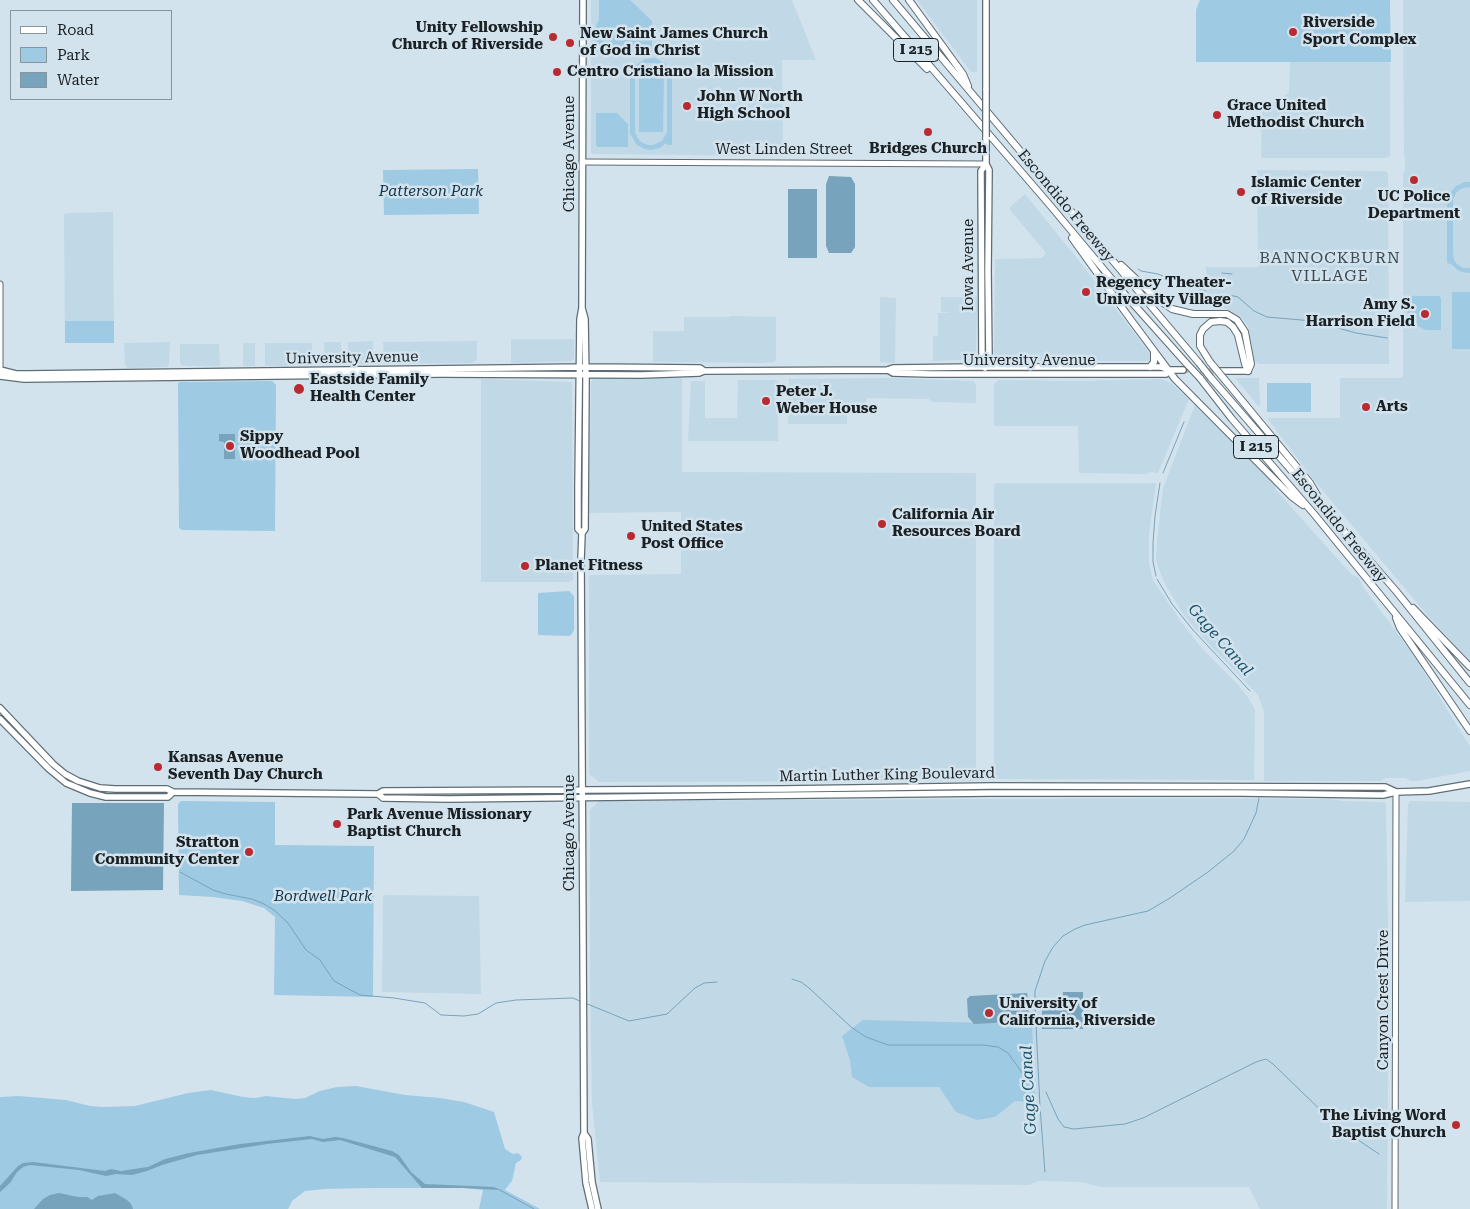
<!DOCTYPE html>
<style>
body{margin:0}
#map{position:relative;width:1470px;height:1209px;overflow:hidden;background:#d3e3ed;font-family:"Roboto Serif",serif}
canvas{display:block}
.legend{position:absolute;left:10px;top:10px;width:162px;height:90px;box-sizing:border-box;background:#d3e3ed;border:1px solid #89959c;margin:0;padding:6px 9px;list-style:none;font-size:15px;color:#1a2023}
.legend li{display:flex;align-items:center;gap:10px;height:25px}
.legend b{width:25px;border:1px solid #89959c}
</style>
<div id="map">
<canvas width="1470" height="1209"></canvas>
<ul class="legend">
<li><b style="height:6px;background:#fff"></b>Road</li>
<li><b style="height:14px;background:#9fcae3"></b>Park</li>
<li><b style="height:14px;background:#77a3bc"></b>Water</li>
</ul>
</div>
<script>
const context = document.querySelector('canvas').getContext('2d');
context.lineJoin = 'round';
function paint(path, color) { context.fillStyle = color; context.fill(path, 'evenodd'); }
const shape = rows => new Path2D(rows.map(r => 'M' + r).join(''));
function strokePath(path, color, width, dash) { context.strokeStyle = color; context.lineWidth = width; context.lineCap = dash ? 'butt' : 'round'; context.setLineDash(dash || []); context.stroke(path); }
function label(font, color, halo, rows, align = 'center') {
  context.font = font + ' "Roboto Serif",serif'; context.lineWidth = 5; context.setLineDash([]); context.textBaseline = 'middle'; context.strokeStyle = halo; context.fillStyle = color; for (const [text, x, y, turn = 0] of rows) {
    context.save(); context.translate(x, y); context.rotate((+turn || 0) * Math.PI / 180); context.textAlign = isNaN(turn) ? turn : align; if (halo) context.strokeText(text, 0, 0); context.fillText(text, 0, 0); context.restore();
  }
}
paint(shape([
 [591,0,792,0,816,60,782,60,783,156,592,154,591,153],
 [917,0,977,0,977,72,971,72],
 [1200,0,1390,0,1390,155,1389,157,1385,158,1262,158,1261,156,1262,112,1272,103,1289,93,1290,62,1196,62,1196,10],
 [1403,0,1470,0,1470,661,1428,616,1313,479,1267,418,1340,418,1340,378,1401,378,1403,376,1403,173,1405,171,1405,158,1404,156],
 [1257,170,1385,171,1388,173,1389,364,1259,364,1254,361,1248,326,1240,316,1229,310,1207,301,1206,267,1258,267],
 [1025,194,1080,262,1151,355,1151,360,1148,361,1094,361,1091,358,1077,358,1074,361,999,361,994,356,995,259,1042,258,1046,253,1010,210,1010,207],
 [113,212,114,343,65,343,64,214,67,213],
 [880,297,896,298,895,363,880,362],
 [941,297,977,297,976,356,959,360,933,361,933,336,938,336,938,313,953,313,941,312],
 [730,316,776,317,776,360,774,362,763,363,653,362,653,331,684,331,684,317,730,317],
 [511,339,574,339,574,359,571,361,511,363],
 [373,341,373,364,348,365,348,342],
 [477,341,477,360,472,363,386,364,384,362,383,342],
 [170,342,169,365,167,367,128,368,125,365,124,343],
 [324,342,341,342,341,365,325,364],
 [243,343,255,343,255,365,254,366,243,366],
 [265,343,312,343,312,363,309,365,266,366,265,365],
 [180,344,219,344,220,366,183,366,180,363],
 [600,378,682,378,682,472,976,473,976,778,973,781,599,782,589,774,589,575,681,574,681,512,589,513,591,382,593,379],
 [886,378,974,381,976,385,976,403,933,402,929,399,867,398,865,407,859,410,847,410,847,424,788,424,789,379],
 [1235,378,1259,378,1260,403,1259,407],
 [481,379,571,382,572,383,573,580,569,582,481,582],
 [1162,379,1171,383,1189,399,1158,473,1151,472,1146,474,1079,473,1078,426,994,426,994,384,999,380,1078,381],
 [738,380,776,380,778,382,778,441,688,441,691,381,705,381,705,418,737,418],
 [1195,405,1276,485,1275,489,1352,575,1356,576,1360,580,1363,587,1424,669,1423,670,1470,747,1470,771,1417,781,1410,781,1406,778,1385,778,1381,781,1264,781,1264,712,1258,695,1206,641,1183,614,1164,582,1158,567,1156,558,1157,540,1163,488],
 [996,483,1156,483,1149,534,1149,564,1153,580,1182,623,1200,646,1238,685,1248,697,1255,710,1254,780,998,779,994,776,994,486],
 [1178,798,1329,799,1344,801,1383,802,1386,804,1389,986,1387,1209,1260,1209,1249,1187,1102,1187,1080,1182,1039,1181,1029,1185,600,1182,592,1103,590,983,590,810,599,801],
 [1410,801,1470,802,1470,901,1405,902,1408,805],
 [383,895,479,896,481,994,382,992]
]), '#c1d8e6');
paint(shape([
 [599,0,630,0,652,21,652,52,600,54,595,51,596,26,599,19],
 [1200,0,1390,0,1391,62,1196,62,1196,10],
 [655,58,666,64,672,75,672,145,667,145,666,143,660,148,651,150,644,149,636,144,630,133,630,63,635,63,636,65,645,59],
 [646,63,654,63,661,66,664,69,667,76,667,132,662,141,653,145,648,145,641,142,637,137,635,132,635,76,640,67],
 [639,76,664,76,663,132,639,132],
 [596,113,617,113,628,124,628,147,598,147,596,145],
 [478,169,479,214,384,215,383,170],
 [1465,182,1470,182,1470,187,1463,188,1459,190,1456,193,1453,200,1453,253,1454,260,1457,264,1463,268,1470,268,1470,273,1468,273,1459,271,1451,264,1447,263,1447,192,1451,192,1456,186],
 [1452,292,1470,292,1470,349,1452,349],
 [1407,296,1439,296,1441,298,1441,330,1426,330,1415,325,1411,320,1407,311],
 [65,321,114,321,114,343,65,343],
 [272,381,276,385,275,531,182,530,179,528,178,383,180,382],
 [1267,383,1311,383,1311,412,1267,412],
 [569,591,574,596,574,630,572,634,569,636,538,635,538,593],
 [181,801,275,802,275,845,374,846,373,997,274,995,275,917,264,908,242,901,213,897,179,895,178,804],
 [863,1020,1032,1024,1035,1102,1015,1101,995,1117,977,1120,956,1112,939,1087,869,1087,852,1077,850,1060,842,1036],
 [356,1086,405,1095,440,1098,464,1102,494,1112,505,1149,513,1154,518,1153,522,1157,521,1160,516,1163,512,1181,505,1190,540,1209,479,1209,483,1190,463,1188,371,1188,325,1189,305,1191,292,1201,288,1209,0,1209,0,1097,19,1096,66,1100,90,1106,103,1107,135,1106,188,1093,211,1090,243,1097,255,1098,266,1096,295,1099,305,1098,320,1091,337,1087]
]), '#9fcae3');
paint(shape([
 [829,176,851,177,855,184,855,247,851,253,829,253,826,246,826,184],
 [788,189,817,189,817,258,788,258],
 [219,434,235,434,235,459,224,459,224,442,219,441],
 [72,803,164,803,163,890,71,891],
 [1063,992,1083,992,1083,1029,1042,1029,1042,1009,1062,1009],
 [1027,993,1029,1006,1028,1021,974,1024,968,1017,967,999,970,996],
 [310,1136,323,1139,335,1137,343,1138,392,1151,399,1155,411,1172,425,1184,494,1187,500,1190,463,1188,422,1188,395,1157,340,1140,323,1142,312,1139,267,1144,197,1155,162,1165,147,1171,132,1175,116,1174,106,1176,79,1170,30,1165,23,1167,17,1172,10,1183,0,1192,0,1186,18,1166,23,1163,33,1162,105,1171,111,1169,121,1171,148,1167,165,1159,189,1153,240,1144],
 [59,1193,78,1197,87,1197,92,1200,98,1196,115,1193,127,1200,131,1204,133,1209,34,1209,43,1199,50,1195]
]), '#77a3bc');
strokePath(shape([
 [1138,269,1141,271,1158,274,1180,283,1206,291],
 [1222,273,1232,274],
 [1229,295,1238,297,1254,311,1267,317,1313,321,1356,333,1387,338],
 [1163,473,1184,422],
 [1156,576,1153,562,1153,543,1155,516,1160,483],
 [1157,579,1172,604,1193,630,1250,691],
 [180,872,213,890,226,894,252,899,264,904,274,910,288,923,306,950,320,960,334,981,360,995,394,998,425,1003,441,1015,464,1016,478,1014,496,1003,516,1000,573,998,582,1002],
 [792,979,801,982,809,988,851,1027,866,1037,888,1045,983,1045,998,1047,1008,1053,1028,1081],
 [585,1003,629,1021,667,1014,695,988,704,983,717,982],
 [1046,1092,1058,1119,1064,1127,1074,1129,1125,1124,1143,1118,1256,1062,1266,1059,1273,1064,1336,1125,1379,1154],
 [1045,1172,1040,1107,1035,1004,1035,991,1045,961,1053,947,1063,936,1075,929,1085,925,1148,911,1170,898,1208,872,1234,851,1244,839,1256,813,1259,798],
 [498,1189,534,1209]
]), '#77a3bc', 1);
strokePath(shape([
 [1183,370,1220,371]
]), '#aebcc5', 5.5, [5.5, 3]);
const secondary = shape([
 [582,162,986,164],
 [0,284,0,372],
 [1395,1209,1396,792]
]);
const primary = shape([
 [986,90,986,0],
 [582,308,585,319,586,381,585,529,582,533,581,560,584,1133,582,1138,586,1183,592,1209],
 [985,367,982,361,981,171,986,164],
 [985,368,989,361,988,271,989,170,986,164,986,137],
 [0,370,16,374,27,374,585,367,700,368,704,371],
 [888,370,893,373,930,374,1166,374,1169,370],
 [1220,371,1248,371],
 [0,376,24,379,441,374,641,375,699,373,704,371,888,370,893,368,976,367,1161,367,1169,370,1183,370],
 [582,533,578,529,578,486,580,319,582,308,583,0],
 [0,708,53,764,65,774,78,781,100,788,115,789,167,789,173,792],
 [0,719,49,769,66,783,90,793,106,797,168,797,173,792,378,794,383,798,449,799,991,793,1242,793,1383,795,1396,792,1429,791,1470,784],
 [378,794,383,791,783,789,991,786,1385,787,1396,792],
 [584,1133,588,1139,592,1182,598,1209]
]);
const highway = shape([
 [858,0,927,69],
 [873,0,1049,204,1120,289,1186,363],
 [893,0,1199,363],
 [909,0,963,74,968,86],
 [1072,238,1131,320,1175,379,1291,496,1303,505],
 [1121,265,1156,298,1172,309,1193,314,1227,314,1237,320,1245,332,1251,364,1248,371],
 [1210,362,1200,346,1200,335,1203,329,1211,322,1220,321,1227,322,1233,327,1238,335,1245,364,1248,371],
 [1150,367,1154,362,1154,352],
 [1200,378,1232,419,1314,514,1470,705],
 [1211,378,1396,591,1470,683],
 [1225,380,1310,483,1317,495],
 [1413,608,1470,667],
 [1396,618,1400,628,1470,731]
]);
strokePath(secondary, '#5e6d75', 7);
strokePath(primary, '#5e6d75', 8);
strokePath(highway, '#5e6d75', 8);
strokePath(secondary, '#fff', 5);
strokePath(primary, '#fff', 5.5);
strokePath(highway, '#fff', 6);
const primaryBridge = shape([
 [986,137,986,90]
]);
const highwayBridge = shape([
 [1210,362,1225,380],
 [1186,363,1200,378],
 [1199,363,1211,378]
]);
strokePath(primaryBridge, '#5e6d75', 8, []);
strokePath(highwayBridge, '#5e6d75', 8, []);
strokePath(primaryBridge, '#fff', 5.5);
strokePath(highwayBridge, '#fff', 6);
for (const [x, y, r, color] of [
 [1293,32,5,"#ba2a32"],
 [553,37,5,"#ba2a32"],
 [570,43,5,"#ba2a32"],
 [557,72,5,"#ba2a32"],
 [687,106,5,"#ba2a32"],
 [1217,115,5,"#ba2a32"],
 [928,132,5,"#ba2a32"],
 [1414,180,5,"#ba2a32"],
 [1241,192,5,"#ba2a32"],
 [1086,292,5,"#ba2a32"],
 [1425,314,5,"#ba2a32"],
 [299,389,6,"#ba2a32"],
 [766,401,5,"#ba2a32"],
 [1366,407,5,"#ba2a32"],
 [230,446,5,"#ba2a32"],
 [882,524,5,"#ba2a32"],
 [631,536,5,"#ba2a32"],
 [525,566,5,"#ba2a32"],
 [158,767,5,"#ba2a32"],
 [337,824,5,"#ba2a32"],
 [249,852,5,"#ba2a32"],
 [989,1013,5,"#ba2a32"],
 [1456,1125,5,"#ba2a32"]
]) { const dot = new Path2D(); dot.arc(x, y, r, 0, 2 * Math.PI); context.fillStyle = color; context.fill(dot); strokePath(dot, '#d3e3ed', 2); }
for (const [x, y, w] of [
 [916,50,45],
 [1256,447,45]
]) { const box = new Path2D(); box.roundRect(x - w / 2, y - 11.5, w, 23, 4); context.fillStyle = '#d3e3ed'; context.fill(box); strokePath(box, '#1a2023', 1); }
label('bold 14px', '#1a2023', null, [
 ["I 215",916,50],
 ["I 215",1256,447]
]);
label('bold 15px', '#1a2023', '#d3e3ed', [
 ["Riverside",1303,23],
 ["Sport Complex",1303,40],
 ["Unity Fellowship",543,28,"right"],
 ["Church of Riverside",543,45,"right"],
 ["New Saint James Church",580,34],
 ["of God in Christ",580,51],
 ["Centro Cristiano la Mission",567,72],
 ["John W North",697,97],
 ["High School",697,114],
 ["Grace United",1227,106],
 ["Methodist Church",1227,123],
 ["Bridges Church",928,149,"center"],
 ["Islamic Center",1251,183],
 ["of Riverside",1251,200],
 ["UC Police",1414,197,"center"],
 ["Department",1414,214,"center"],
 ["Regency Theater-",1096,283],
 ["University Village",1096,300],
 ["Amy S.",1415,305,"right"],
 ["Harrison Field",1415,322,"right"],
 ["Eastside Family",310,380],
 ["Health Center",310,397],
 ["Peter J.",776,392],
 ["Weber House",776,409],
 ["Arts",1376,407],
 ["Sippy",240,437],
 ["Woodhead Pool",240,454],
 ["California Air",892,515],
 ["Resources Board",892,532],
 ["United States",641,527],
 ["Post Office",641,544],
 ["Planet Fitness",535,566],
 ["Kansas Avenue",168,758],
 ["Seventh Day Church",168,775],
 ["Park Avenue Missionary",347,815],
 ["Baptist Church",347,832],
 ["Stratton",239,843,"right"],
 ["Community Center",239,860,"right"],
 ["University of",999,1004],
 ["California, Riverside",999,1021],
 ["The Living Word",1446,1116,"right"],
 ["Baptist Church",1446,1133,"right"]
], 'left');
label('15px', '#1a2023', '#d3e3ed', [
 ["West Linden Street",784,150],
 ["Chicago Avenue",570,154,-90],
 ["Escondido Freeway",1066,206,50],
 ["Iowa Avenue",969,265,-90],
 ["University Avenue",352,358,-1],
 ["University Avenue",1029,361],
 ["Escondido Freeway",1339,526,51],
 ["Martin Luther King Boulevard",887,775,-1],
 ["Chicago Avenue",570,833,-90],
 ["Canyon Crest Drive",1384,1000,-90]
]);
label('italic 15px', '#0f3548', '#d3e3ed', [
 ["Patterson Park",431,192],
 ["Bordwell Park",323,897]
]);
context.letterSpacing = '1px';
label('16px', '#3d4a52', '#d3e3ed', [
 ["BANNOCKBURN",1330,258],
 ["VILLAGE",1330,276]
]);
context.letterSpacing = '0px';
label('italic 16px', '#19516b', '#d3e3ed', [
 ["Gage Canal",1220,640,49],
 ["Gage Canal",1029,1090,-93]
]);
</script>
